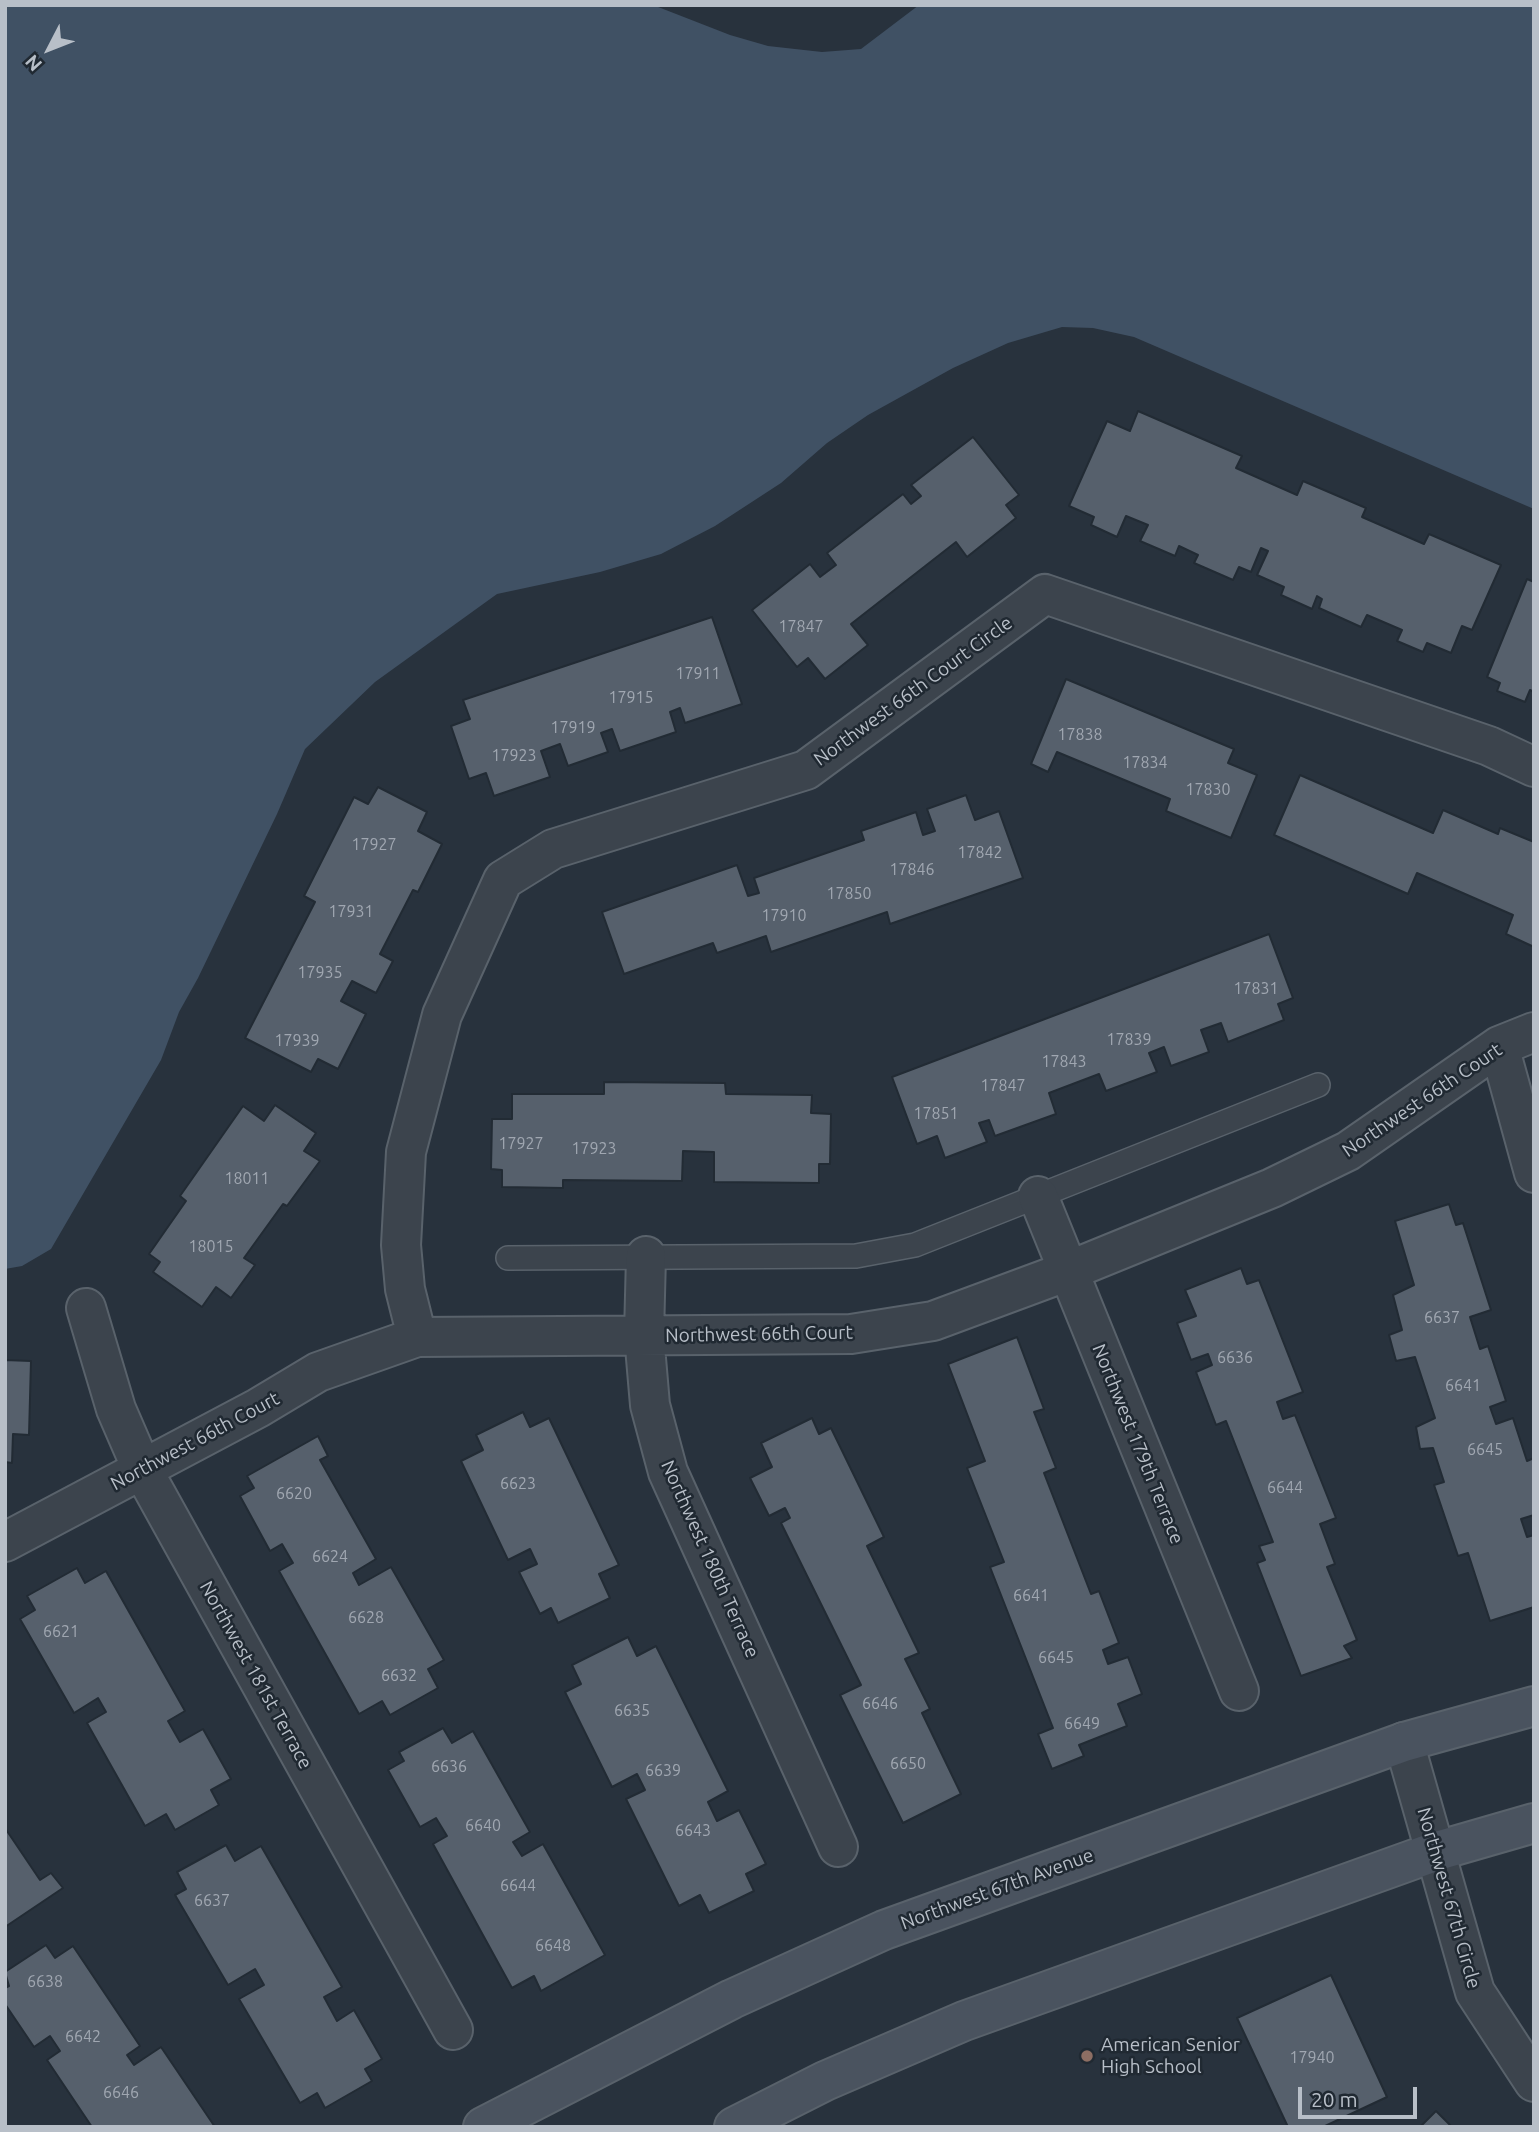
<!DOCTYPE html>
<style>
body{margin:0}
#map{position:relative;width:1539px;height:2132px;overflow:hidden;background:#28323d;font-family:Ubuntu,sans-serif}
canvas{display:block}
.frame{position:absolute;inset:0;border:7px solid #b8bfc8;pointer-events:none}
.north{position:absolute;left:14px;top:14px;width:70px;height:70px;-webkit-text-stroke:5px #202932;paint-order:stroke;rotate:228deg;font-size:19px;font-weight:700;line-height:28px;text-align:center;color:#b8bfc8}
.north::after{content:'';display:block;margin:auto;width:24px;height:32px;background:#b8bfc8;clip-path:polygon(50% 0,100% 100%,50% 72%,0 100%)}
.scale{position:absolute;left:1298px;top:2087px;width:119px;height:32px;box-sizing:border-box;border:4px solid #b8bfc8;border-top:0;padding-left:9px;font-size:21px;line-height:24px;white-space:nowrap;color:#b8bfc8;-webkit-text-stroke:5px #202932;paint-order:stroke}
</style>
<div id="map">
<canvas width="1539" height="2132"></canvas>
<div class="frame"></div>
<div class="north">N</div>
<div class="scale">20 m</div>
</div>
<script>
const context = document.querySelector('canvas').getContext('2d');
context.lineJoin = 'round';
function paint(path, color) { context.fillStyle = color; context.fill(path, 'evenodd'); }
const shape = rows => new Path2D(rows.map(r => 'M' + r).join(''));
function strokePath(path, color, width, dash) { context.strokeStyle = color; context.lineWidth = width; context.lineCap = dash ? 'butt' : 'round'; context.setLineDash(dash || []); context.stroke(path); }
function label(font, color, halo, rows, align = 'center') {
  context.font = font + ' Ubuntu,sans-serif'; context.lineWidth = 5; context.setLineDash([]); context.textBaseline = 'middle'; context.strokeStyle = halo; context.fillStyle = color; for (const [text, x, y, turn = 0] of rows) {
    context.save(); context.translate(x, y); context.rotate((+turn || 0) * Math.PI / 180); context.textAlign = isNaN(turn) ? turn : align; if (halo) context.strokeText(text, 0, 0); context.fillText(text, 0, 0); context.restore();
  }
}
paint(shape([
 [5,5,653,5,730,35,768,46,822,52,861,49,919,5,1534,5,1534,509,1134,337,1093,328,1062,327,1008,343,953,368,868,415,827,443,781,483,715,526,661,554,600,572,497,594,375,682,305,749,277,814,198,978,179,1012,161,1060,51,1249,22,1266,5,1269]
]), '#405164');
const building = shape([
 [1138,411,1242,456,1236,468,1297,495,1303,481,1366,508,1362,517,1424,544,1429,534,1501,565,1472,630,1462,626,1451,653,1427,643,1423,652,1397,641,1402,630,1367,615,1361,627,1319,608,1322,599,1317,596,1312,609,1281,595,1284,587,1257,575,1268,551,1261,548,1251,572,1239,567,1233,580,1194,563,1198,555,1179,546,1175,556,1140,541,1148,525,1126,516,1117,537,1091,525,1094,517,1069,506,1107,421,1130,431,1138,411],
 [973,437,1019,495,1006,505,1016,518,967,557,956,542,851,624,868,645,825,679,808,658,797,667,752,610,810,564,820,577,836,565,827,553,903,494,911,504,921,496,911,485,973,437],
 [1527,579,1534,582,1534,692,1530,690,1525,702,1497,691,1500,683,1487,677,1527,579],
 [712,617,742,704,685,723,680,708,670,712,676,732,620,751,612,729,601,733,608,752,568,766,560,744,541,751,550,777,494,796,486,773,469,779,451,726,470,719,463,700,712,617],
 [1066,679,1234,749,1228,763,1257,775,1231,838,1166,811,1170,799,1057,752,1048,772,1031,764,1066,679],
 [1300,775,1433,833,1443,810,1498,834,1500,828,1534,842,1534,947,1506,934,1513,915,1417,873,1408,894,1274,835,1300,775],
 [378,787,427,812,418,831,442,844,418,892,413,890,380,954,393,961,376,993,352,981,341,1001,366,1014,338,1069,318,1059,311,1072,245,1038,315,902,304,896,354,797,368,804,378,787],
 [966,795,975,820,999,811,1023,878,890,924,887,912,771,952,766,936,717,953,713,943,624,974,602,912,737,865,748,896,759,893,754,878,864,840,861,831,916,812,923,835,935,831,927,809,966,795],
 [1269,934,1293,998,1278,1004,1284,1020,1228,1042,1221,1023,1201,1030,1209,1052,1171,1066,1164,1047,1149,1053,1157,1072,1106,1091,1099,1074,1049,1093,1056,1114,995,1136,989,1120,979,1123,987,1142,945,1158,937,1136,917,1144,892,1077,1269,934],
 [604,1082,725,1083,726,1094,812,1095,811,1113,831,1114,830,1164,819,1164,819,1183,714,1182,714,1152,683,1151,682,1181,563,1180,563,1188,502,1187,502,1170,491,1169,492,1119,512,1119,512,1094,604,1094,604,1082],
 [275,1105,316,1133,304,1151,320,1161,287,1206,283,1204,244,1258,255,1265,231,1298,216,1287,202,1307,153,1272,160,1262,149,1254,186,1201,180,1196,243,1106,264,1121,275,1105],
 [1449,1204,1456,1225,1463,1223,1491,1310,1470,1317,1480,1349,1488,1346,1506,1401,1490,1407,1496,1424,1513,1418,1527,1461,1534,1458,1534,1515,1521,1519,1527,1537,1534,1535,1534,1607,1490,1621,1468,1553,1458,1556,1434,1485,1444,1482,1433,1448,1420,1449,1416,1427,1435,1418,1415,1357,1396,1361,1389,1335,1402,1330,1393,1295,1414,1285,1395,1221,1449,1204],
 [1241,1268,1247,1284,1259,1280,1303,1392,1277,1402,1283,1419,1295,1415,1336,1518,1320,1524,1335,1564,1327,1567,1357,1640,1344,1646,1352,1658,1301,1676,1257,1563,1265,1560,1259,1546,1273,1542,1226,1421,1216,1425,1196,1372,1212,1365,1208,1354,1191,1360,1177,1323,1196,1316,1185,1290,1241,1268],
 [1017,1337,1044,1409,1034,1412,1056,1468,1044,1473,1091,1594,1099,1591,1119,1643,1103,1650,1108,1664,1128,1657,1142,1694,1118,1704,1127,1726,1079,1745,1084,1756,1052,1769,1038,1734,1053,1728,990,1567,1004,1562,967,1468,985,1461,948,1364,1017,1337],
 [5,1360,31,1361,29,1435,13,1434,12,1463,5,1462,5,1360],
 [523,1412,530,1427,549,1418,619,1565,599,1574,610,1598,558,1623,551,1608,540,1614,519,1572,537,1564,530,1549,508,1560,461,1461,483,1450,476,1435,523,1412],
 [812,1418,819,1434,831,1428,884,1537,867,1546,919,1653,905,1659,930,1709,922,1713,961,1794,903,1823,840,1695,861,1685,781,1523,790,1518,785,1508,769,1516,750,1478,772,1467,761,1443,812,1418],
 [318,1436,328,1456,320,1460,376,1559,353,1573,359,1585,391,1567,444,1660,428,1669,438,1688,390,1715,382,1701,359,1714,279,1571,293,1563,282,1544,270,1551,240,1496,254,1488,247,1476,318,1436],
 [77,1568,85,1583,106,1571,185,1711,168,1721,180,1742,203,1729,231,1779,211,1790,219,1805,175,1830,166,1814,145,1826,87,1723,106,1712,98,1698,74,1713,20,1619,35,1610,27,1596,77,1568],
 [628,1637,637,1656,656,1646,728,1791,708,1802,717,1821,739,1810,766,1864,746,1874,754,1891,709,1913,700,1895,679,1906,626,1799,645,1790,637,1774,612,1787,565,1692,581,1684,572,1665,628,1637],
 [443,1728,452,1743,473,1731,530,1832,513,1842,522,1856,543,1844,605,1955,541,1991,534,1976,512,1988,433,1844,447,1836,436,1818,420,1827,388,1770,404,1761,399,1752,443,1728],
 [5,1828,40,1880,51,1873,63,1888,5,1927,5,1828],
 [226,1845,235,1861,261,1846,342,1987,324,1997,337,2021,354,2010,382,2059,365,2069,372,2081,325,2108,317,2093,300,2103,239,1999,264,1985,255,1969,228,1985,175,1895,186,1889,177,1872,226,1845],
 [46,1945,55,1958,73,1946,140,2046,127,2055,134,2065,161,2047,215,2127,92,2127,47,2060,60,2051,50,2036,34,2047,5,2004,5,1988,9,1986,5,1972,46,1945],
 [1331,1975,1387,2097,1323,2127,1288,2127,1237,2018,1331,1975],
 [1436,2111,1452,2127,1420,2127,1436,2111]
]);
paint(building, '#56606c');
strokePath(building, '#222b34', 2);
const service = shape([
 [508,1258,856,1256,915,1245,1318,1085]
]);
const minor = shape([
 [1499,1046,1534,1173],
 [1038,1196,1239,1691],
 [646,1256,644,1335,650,1405,668,1472,838,1847],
 [86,1308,116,1409,142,1469,453,2030],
 [417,1337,405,1289,401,1245,406,1152,442,1015,503,880,553,849,806,770,1045,594,1489,746,1534,767],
 [5,1542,258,1408,318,1372,417,1337,851,1334,933,1321,1068,1271,1272,1188,1348,1151,1499,1046,1534,1032],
 [1404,1742,1475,1992,1534,2082]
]);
const secondary = shape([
 [483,2127,732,1999,884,1930,1404,1742,1534,1706],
 [734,2127,825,2081,964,2021,1437,1851,1534,1823]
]);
strokePath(service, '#59626b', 26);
strokePath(minor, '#59626b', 42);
strokePath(secondary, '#59626b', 42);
strokePath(service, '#3c444d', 23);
strokePath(minor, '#3c444d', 38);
strokePath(secondary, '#4a535f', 38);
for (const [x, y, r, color] of [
 [1087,2056,7,"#8d6e63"]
]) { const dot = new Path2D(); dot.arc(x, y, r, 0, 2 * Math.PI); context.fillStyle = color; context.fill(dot); strokePath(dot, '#202932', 2.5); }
label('16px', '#a0a7b1', null, [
 ["17847",801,627],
 ["17911",698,674],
 ["17915",631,698],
 ["17919",573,728],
 ["17838",1080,735],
 ["17923",514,756],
 ["17834",1145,763],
 ["17830",1208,790],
 ["17927",374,845],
 ["17842",980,853],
 ["17846",912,870],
 ["17850",849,894],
 ["17931",351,912],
 ["17910",784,916],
 ["17935",320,973],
 ["17831",1256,989],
 ["17839",1129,1040],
 ["17939",297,1041],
 ["17843",1064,1062],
 ["17847",1003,1086],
 ["17851",936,1114],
 ["17927",521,1144],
 ["17923",594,1149],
 ["18011",247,1179],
 ["18015",211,1247],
 ["6637",1442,1318],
 ["6636",1235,1358],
 ["6641",1463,1386],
 ["6645",1485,1450],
 ["6623",518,1484],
 ["6644",1285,1488],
 ["6620",294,1494],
 ["6624",330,1557],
 ["6641",1031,1596],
 ["6628",366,1618],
 ["6621",61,1632],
 ["6645",1056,1658],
 ["6632",399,1676],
 ["6646",880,1704],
 ["6635",632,1711],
 ["6649",1082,1724],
 ["6650",908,1764],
 ["6636",449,1767],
 ["6639",663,1771],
 ["6640",483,1826],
 ["6643",693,1831],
 ["6644",518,1886],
 ["6637",212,1901],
 ["6648",553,1946],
 ["6638",45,1982],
 ["6642",83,2037],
 ["17940",1312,2058],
 ["6646",121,2093]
]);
label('19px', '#b8bfc8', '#202932', [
 ["Northwest 66th Court Circle",913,691,-36],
 ["Northwest 66th Court",1422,1100,-34],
 ["Northwest 66th Court",759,1334,-1],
 ["Northwest 66th Court",195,1441,-28],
 ["Northwest 179th Terrace",1138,1444,68],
 ["Northwest 180th Terrace",710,1559,66],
 ["Northwest 181st Terrace",256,1675,61],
 ["Northwest 67th Avenue",997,1889,-20],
 ["Northwest 67th Circle",1449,1898,74]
]);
label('19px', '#b8bfc8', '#202932', [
 ["American Senior",1101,2045],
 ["High School",1101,2067]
], 'left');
</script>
